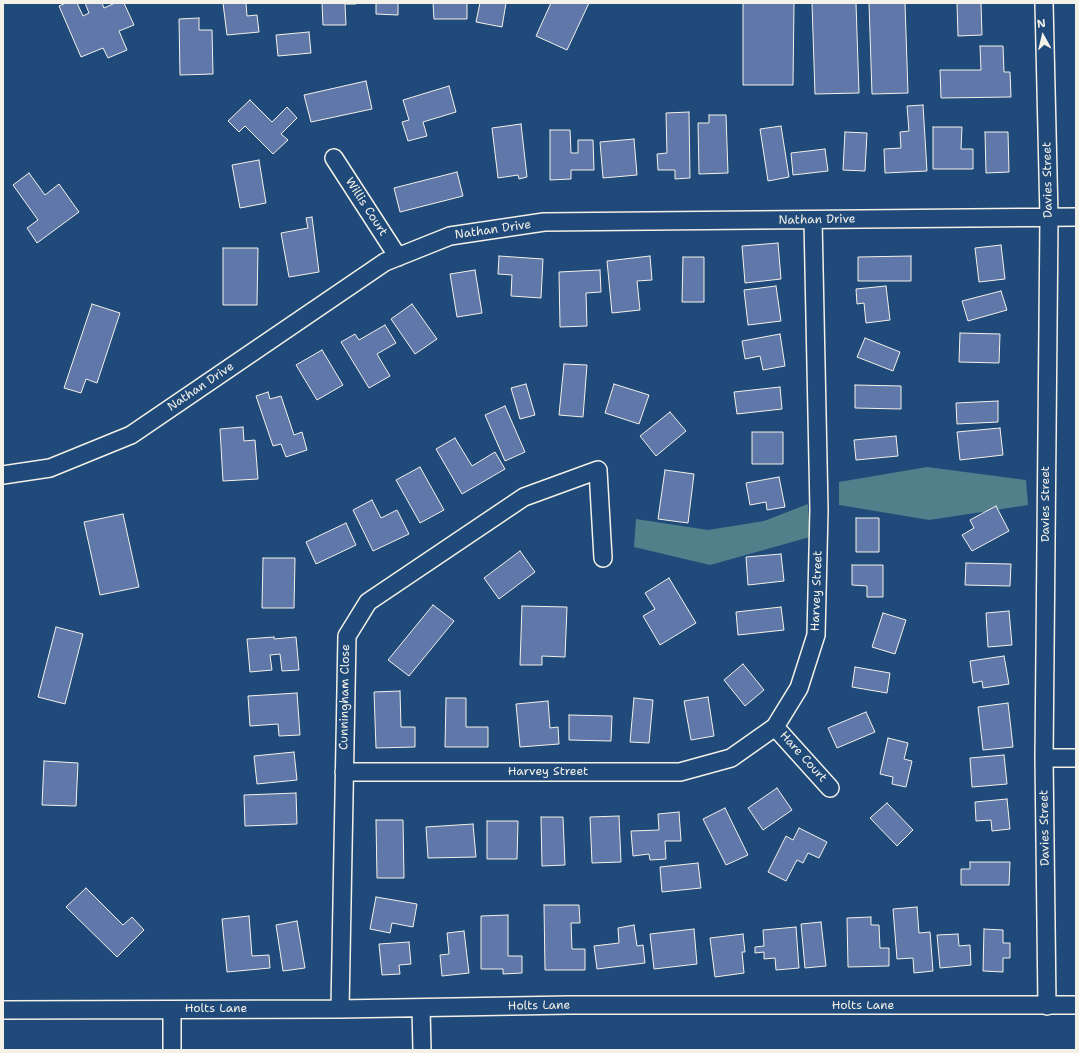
<!DOCTYPE html>
<style>
body{margin:0}
#map{position:relative;width:1079px;height:1053px;overflow:hidden;background:#1f4a7a;font-family:"Shantell Sans",sans-serif}
canvas{display:block}
.frame{position:absolute;inset:0;border:4px solid #f4f1e8;pointer-events:none}
.north{position:absolute;left:1023px;top:16px;width:40px;height:40px;-webkit-text-stroke:3px #1f4a7a;paint-order:stroke;rotate:352deg;font-size:11px;font-weight:700;line-height:16px;text-align:center;color:#f4f1e8}
.north::after{content:'';display:block;margin:auto;width:14px;height:18px;background:#f4f1e8;clip-path:polygon(50% 0,100% 100%,50% 72%,0 100%)}
</style>
<div id="map">
<canvas width="1079" height="1053"></canvas>
<div class="frame"></div>
<div class="north">N</div>
</div>
<script>
const context = document.querySelector('canvas').getContext('2d');
context.lineJoin = 'round';
function paint(path, color) { context.fillStyle = color; context.fill(path, 'evenodd'); }
const shape = rows => new Path2D(rows.map(r => 'M' + r).join(''));
function strokePath(path, color, width, dash) { context.strokeStyle = color; context.lineWidth = width; context.lineCap = dash ? 'butt' : 'round'; context.setLineDash(dash || []); context.stroke(path); }
function label(font, color, halo, rows, align = 'center') {
  context.font = font + ' "Shantell Sans",sans-serif'; context.lineWidth = 3.5; context.setLineDash([]); context.textBaseline = 'middle'; context.strokeStyle = halo; context.fillStyle = color; for (const [text, x, y, turn = 0] of rows) {
    context.save(); context.translate(x, y); context.rotate((+turn || 0) * Math.PI / 180); context.textAlign = isNaN(turn) ? turn : align; if (halo) context.strokeText(text, 0, 0); context.fillText(text, 0, 0); context.restore();
  }
}
paint(shape([
 [927,467,1026,480,1028,505,929,520,839,505,839,482],
 [808,504,810,537,710,565,634,547,636,519,708,530,764,521]
]), '#51808a');
const building = shape([
 [66,3,77,3,83,16,89,13,85,3,102,3,104,8,115,3,124,3,134,25,119,31,127,50,108,58,103,48,81,57,59,6,66,3],
 [223,3,246,3,247,16,257,15,259,32,227,35,223,3],
 [322,3,356,3,356,4,345,4,346,25,323,25,322,3],
 [376,3,398,3,398,15,376,14,376,3],
 [433,3,467,3,467,19,434,19,433,3],
 [480,3,506,3,502,27,476,22,480,3],
 [551,3,589,3,567,50,536,36,551,3],
 [743,3,794,3,793,85,743,85,743,3],
 [812,3,856,3,859,93,815,94,812,3],
 [869,3,905,3,908,93,872,94,869,3],
 [957,3,981,3,982,35,958,36,957,3],
 [199,18,199,30,212,30,213,74,180,75,179,19,199,18],
 [309,32,311,53,278,56,276,35,309,32],
 [980,46,1003,46,1004,72,1010,72,1011,97,941,98,940,70,981,70,980,46],
 [366,81,372,109,311,122,304,95,366,81],
 [449,86,456,112,423,122,427,136,408,141,402,122,409,120,403,100,449,86],
 [250,100,272,122,287,107,297,118,281,134,288,140,273,154,245,126,239,132,228,121,250,100],
 [923,105,927,171,885,173,884,149,901,148,900,132,909,131,907,106,923,105],
 [689,112,690,178,675,179,675,170,658,170,657,154,667,153,666,113,689,112],
 [709,115,726,115,728,173,699,174,698,123,709,123,709,115],
 [521,124,527,177,519,179,518,175,498,178,492,128,521,124],
 [781,126,789,177,768,181,760,129,781,126],
 [933,127,962,127,961,149,973,149,973,169,933,169,933,127],
 [550,130,570,130,571,153,578,153,578,140,593,140,594,170,571,170,571,179,550,180,550,130],
 [845,132,867,133,865,171,843,170,845,132],
 [985,132,1008,132,1009,172,986,173,985,132],
 [634,139,637,175,603,178,600,142,634,139],
 [825,149,828,171,793,175,791,153,825,149],
 [259,160,266,203,240,208,232,165,259,160],
 [457,172,463,196,400,212,394,188,457,172],
 [29,173,45,195,59,184,79,212,37,243,27,228,38,220,13,185,29,173],
 [312,217,319,272,289,277,281,233,308,228,306,218,312,217],
 [778,243,781,279,745,283,742,246,778,243],
 [1001,245,1005,279,979,282,975,248,1001,245],
 [223,248,258,248,257,305,223,305,223,248],
 [499,256,543,259,541,298,511,296,512,275,498,274,499,256],
 [650,256,652,280,637,281,640,310,612,313,607,261,650,256],
 [911,256,911,281,858,281,858,257,911,256],
 [683,257,704,257,704,302,682,302,683,257],
 [475,270,482,313,457,317,450,274,475,270],
 [600,270,601,292,586,293,587,326,560,327,559,272,600,270],
 [776,286,781,321,748,325,744,290,776,286],
 [886,286,890,320,866,323,864,303,857,304,856,289,886,286],
 [1001,291,1007,310,968,321,962,301,1001,291],
 [92,304,120,313,97,383,86,379,81,393,64,388,92,304],
 [412,304,437,339,415,354,391,319,412,304],
 [385,325,396,343,377,354,390,376,369,388,341,342,355,334,359,340,385,325],
 [960,333,1000,334,999,363,959,362,960,333],
 [780,334,785,366,763,370,760,356,745,359,742,341,780,334],
 [865,338,900,352,893,371,857,357,865,338],
 [322,350,343,385,317,400,296,365,322,350],
 [564,364,587,365,583,417,559,415,564,364],
 [526,384,535,415,520,419,511,388,526,384],
 [614,384,649,395,639,424,605,413,614,384],
 [855,385,901,386,901,409,855,408,855,385],
 [780,387,782,409,737,414,734,392,780,387],
 [268,392,270,399,281,396,294,435,302,432,307,450,286,457,281,444,273,446,256,396,268,392],
 [998,401,998,422,957,424,956,403,998,401],
 [505,406,525,452,505,461,485,415,505,406],
 [670,412,686,431,656,456,640,436,670,412],
 [243,427,244,441,255,440,258,479,223,481,220,429,243,427],
 [1000,428,1003,455,960,460,957,432,1000,428],
 [752,432,783,432,783,464,752,464,752,432],
 [896,436,898,456,856,460,854,440,896,436],
 [455,438,472,466,495,452,505,469,462,494,436,449,455,438],
 [420,467,444,510,420,523,396,480,420,467],
 [665,470,694,474,688,523,658,519,665,470],
 [779,477,785,507,767,510,766,502,750,505,746,483,779,477],
 [372,500,381,518,397,510,409,534,373,551,353,510,372,500],
 [996,506,1009,531,972,551,962,535,974,528,970,520,996,506],
 [123,514,139,587,100,595,84,522,123,514],
 [856,518,879,518,879,552,856,552,856,518],
 [346,523,356,545,316,564,306,542,346,523],
 [520,551,535,572,499,599,484,578,520,551],
 [781,554,784,581,748,585,746,557,781,554],
 [263,558,295,558,294,608,262,608,263,558],
 [966,563,1011,564,1010,586,965,585,966,563],
 [852,565,883,565,883,597,867,597,867,586,852,585,852,565],
 [669,578,696,623,660,645,643,616,655,609,645,593,669,578],
 [433,605,454,621,409,676,388,660,433,605],
 [522,606,567,607,565,657,542,656,542,665,520,665,522,606],
 [781,607,784,630,738,635,736,612,781,607],
 [1009,611,1012,645,988,647,986,613,1009,611],
 [883,613,906,620,895,654,872,647,883,613],
 [56,627,83,634,65,704,38,697,56,627],
 [274,637,274,639,296,637,299,670,282,671,280,654,270,655,272,670,250,672,247,639,274,637],
 [1004,656,1009,684,983,688,982,681,973,683,970,661,1004,656],
 [743,664,764,690,745,706,724,680,743,664],
 [855,667,890,673,887,693,852,687,855,667],
 [400,691,401,727,415,727,415,747,376,748,374,692,400,691],
 [297,693,300,735,279,736,278,724,250,726,248,696,297,693],
 [708,697,714,736,691,740,684,701,708,697],
 [446,698,466,698,466,727,488,727,488,747,445,747,446,698],
 [634,698,653,700,649,743,630,742,634,698],
 [548,701,550,728,558,727,559,744,520,747,516,704,548,701],
 [1008,703,1013,747,983,750,978,707,1008,703],
 [866,712,875,732,837,748,828,728,866,712],
 [569,715,612,716,611,741,569,740,569,715],
 [888,738,908,743,904,759,912,761,906,787,892,784,893,777,880,774,888,738],
 [294,752,297,780,257,784,254,756,294,752],
 [1004,755,1007,784,972,787,970,758,1004,755],
 [44,761,78,763,76,806,42,805,44,761],
 [777,788,792,810,763,830,748,808,777,788],
 [296,793,297,824,245,826,244,795,296,793],
 [1007,799,1010,829,992,831,991,820,976,821,975,802,1007,799],
 [887,803,913,830,897,846,870,818,887,803],
 [725,808,748,855,726,865,703,819,725,808],
 [679,812,681,841,665,841,666,859,650,860,649,854,633,856,631,831,659,830,658,814,679,812],
 [619,816,621,862,592,863,590,817,619,816],
 [541,817,563,817,565,865,542,866,541,817],
 [376,820,403,820,404,878,377,878,376,820],
 [487,821,518,821,517,859,487,859,487,821],
 [473,824,476,857,428,858,426,827,473,824],
 [799,828,827,842,819,858,808,853,803,863,797,860,786,881,768,872,786,836,793,840,799,828],
 [970,862,1010,862,1009,885,961,885,961,869,970,869,970,862],
 [698,863,701,888,662,892,660,867,698,863],
 [86,888,123,925,132,917,144,930,117,957,66,907,86,888],
 [376,897,417,904,413,927,392,923,390,933,370,929,376,897],
 [544,905,579,905,580,923,571,923,572,949,585,949,585,970,545,970,544,905],
 [917,907,919,933,930,932,933,971,914,973,913,958,897,959,893,909,917,907],
 [508,915,508,956,522,956,522,973,503,974,503,969,481,969,481,916,508,915],
 [249,916,252,956,269,955,270,968,227,972,222,919,249,916],
 [871,917,871,925,879,925,880,948,889,948,889,966,848,967,847,918,871,917],
 [297,921,305,968,283,971,276,925,297,921],
 [821,922,826,966,805,968,801,924,821,922],
 [634,925,637,946,643,945,645,963,597,969,594,946,619,943,618,928,634,925],
 [796,927,799,968,776,970,775,958,764,959,764,952,755,953,755,947,764,946,763,930,796,927],
 [694,929,697,964,654,969,650,934,694,929],
 [984,929,1003,930,1003,943,1010,943,1010,958,1003,958,1003,972,983,971,984,929],
 [464,931,469,973,442,976,440,955,449,954,447,933,464,931],
 [743,934,745,952,742,952,744,973,715,977,710,938,743,934],
 [958,934,959,946,970,945,971,965,940,968,937,935,958,934],
 [409,942,411,964,399,965,400,974,382,975,379,944,409,942]
]);
paint(building, '#5f78a9');
strokePath(building, '#f4f1e8', 1);
const minor = shape([
 [1044,3,1049,217,1044,758,1047,1006],
 [334,158,398,257],
 [3,475,50,468,131,435,385,262,450,236,544,222,1076,217],
 [775,727,830,788],
 [1044,758,1076,758],
 [344,772,680,772,731,758,775,727,799,688,816,635,819,510,813,220],
 [421,1008,422,1050],
 [340,1009,347,636,368,602,524,497,598,470,603,558],
 [3,1010,340,1009,569,1005,1076,1005],
 [172,1050,172,1010]
]);
strokePath(minor, '#f4f1e8', 20);
strokePath(minor, '#1f4a7a', 17);
label('12px', '#f4f1e8', '#1f4a7a', [
 ["Davies Street",1048,180,-91],
 ["Willis Court",366,207,57],
 ["Nathan Drive",817,220,-1],
 ["Nathan Drive",493,230,-8],
 ["Nathan Drive",201,387,-34],
 ["Davies Street",1046,504,-90],
 ["Harvey Street",817,591,-88],
 ["Cunningham Close",345,697,-89],
 ["Hare Court",803,757,48],
 ["Harvey Street",548,772],
 ["Davies Street",1045,828,-91],
 ["Holts Lane",539,1006,-1],
 ["Holts Lane",863,1006],
 ["Holts Lane",216,1009]
]);
</script>
